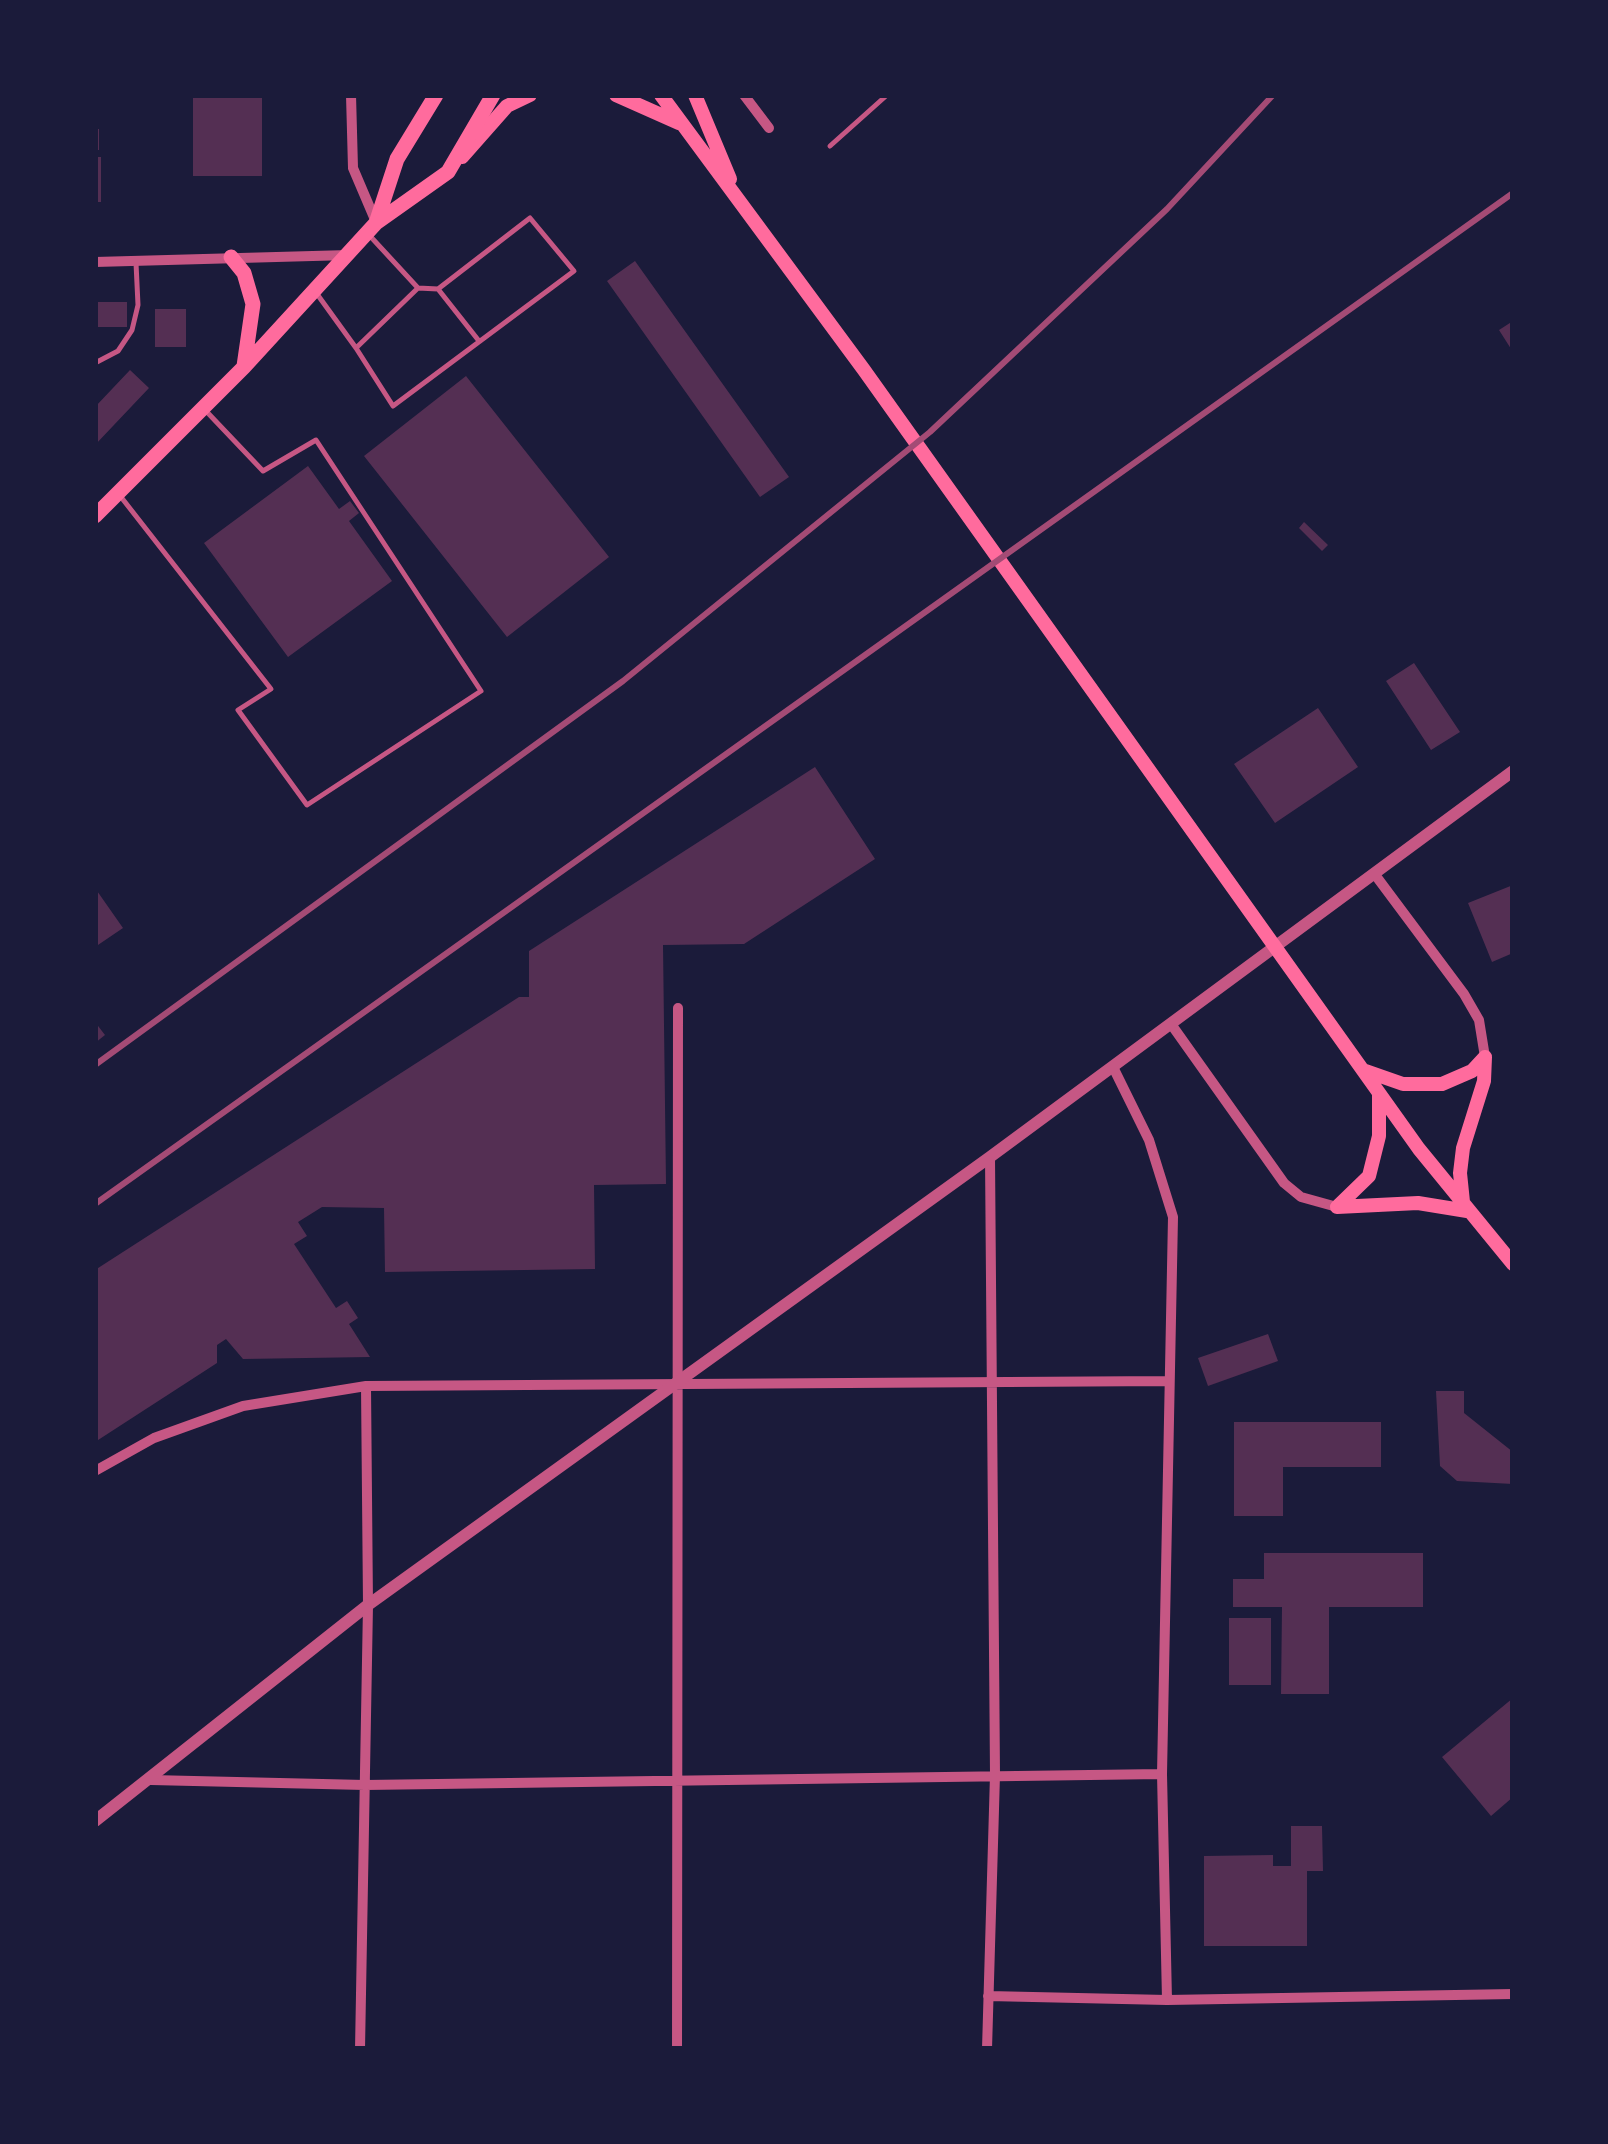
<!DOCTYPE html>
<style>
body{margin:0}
#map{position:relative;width:1608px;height:2144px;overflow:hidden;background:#1b1b3a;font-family:Helvetica,sans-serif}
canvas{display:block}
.frame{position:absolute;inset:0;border:98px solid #1b1b3a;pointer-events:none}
</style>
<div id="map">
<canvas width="1608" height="2144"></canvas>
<div class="frame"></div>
</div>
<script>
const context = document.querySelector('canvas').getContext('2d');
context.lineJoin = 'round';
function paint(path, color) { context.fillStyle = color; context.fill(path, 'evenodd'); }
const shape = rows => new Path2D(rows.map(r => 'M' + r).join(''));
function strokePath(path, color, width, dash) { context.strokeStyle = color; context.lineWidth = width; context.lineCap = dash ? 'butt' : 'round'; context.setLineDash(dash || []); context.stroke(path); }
paint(shape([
 [193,95,262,95,262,176,193,176],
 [95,129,99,129,99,150,95,150],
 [95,157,101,157,101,202,95,202],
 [635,261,789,477,760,497,607,281],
 [95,302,127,302,127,327,95,327],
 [155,309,186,309,186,347,155,347],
 [1513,321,1513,352,1499,330],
 [130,370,149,388,95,445,95,407],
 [466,376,609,557,507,637,364,456],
 [308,466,339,509,350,501,359,513,349,521,392,581,288,657,204,543],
 [1304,522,1328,545,1322,551,1299,528],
 [1414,663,1460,732,1431,750,1386,681],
 [1318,708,1358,767,1275,823,1234,764],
 [815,767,875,859,744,944,663,945,666,1184,594,1185,595,1269,385,1272,384,1208,322,1207,298,1222,307,1236,294,1244,336,1308,347,1301,358,1318,349,1324,370,1357,243,1359,226,1339,217,1345,217,1363,95,1442,95,1270,519,997,529,997,529,951],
 [1513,885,1513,953,1492,962,1468,903],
 [95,888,123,928,95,947],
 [95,1022,105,1035,95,1043],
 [1268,1334,1278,1361,1208,1386,1198,1358],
 [1436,1391,1464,1391,1464,1413,1513,1452,1513,1484,1457,1481,1440,1466],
 [1234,1422,1381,1422,1381,1467,1283,1467,1283,1516,1234,1516],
 [1264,1553,1423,1553,1423,1607,1329,1607,1329,1694,1281,1694,1282,1607,1233,1607,1233,1579,1264,1579],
 [1229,1618,1271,1618,1271,1685,1229,1685],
 [1513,1698,1513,1797,1491,1816,1442,1757],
 [1291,1826,1322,1826,1323,1871,1307,1871,1307,1946,1204,1946,1204,1856,1273,1855,1273,1866,1291,1866]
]), '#542f53');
strokePath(shape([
 [830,146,887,95],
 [438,289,479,341],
 [317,294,356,348,418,288,370,236],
 [356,348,393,406,574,271,530,218,438,289,418,288],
 [95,363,118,351,132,330,138,305,136,263],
 [121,497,271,689,238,710,307,805,481,691,316,440,263,471,206,411]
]), '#c65784', 5);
strokePath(shape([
 [351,95,353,168,376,222],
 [744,95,769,128],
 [95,262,349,255],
 [1376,876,1464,994,1479,1020,1485,1057],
 [1171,1024,1284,1183,1301,1197,1337,1207],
 [1113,1067,1149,1140,1173,1217,1162,1774,1167,2000],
 [95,1471,154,1438,243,1406,366,1386,1169,1381],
 [151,1780,365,1785,1162,1774],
 [988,1996,1167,2000,1513,1994],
 [360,2049,368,1605,366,1386],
 [677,2049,678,1008],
 [987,2049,995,1775,990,1157]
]), '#c65784', 10);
strokePath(shape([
 [95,1821,368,1605,990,1157,1513,771]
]), '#c65784', 12);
strokePath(shape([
 [616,95,679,123],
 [661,95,864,370,1419,1149,1513,1264],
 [695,95,730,179],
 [462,157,507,106,530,95],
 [1363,1070,1403,1084,1442,1084,1472,1071,1485,1057],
 [1463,1202,1460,1173,1463,1148,1484,1081,1485,1057],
 [1337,1207,1418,1203,1467,1211],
 [1337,1207,1369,1176,1379,1136,1379,1094]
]), '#ff6b9d', 14);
strokePath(shape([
 [376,223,397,159,436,95],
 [231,257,244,273,253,304,244,366],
 [95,516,244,367,376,223,448,172,493,95]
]), '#ff6b9d', 15);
strokePath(shape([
 [95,1065,623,681,930,432,1167,209,1273,95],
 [95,1204,1513,193]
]), '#a44b75', 6);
</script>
